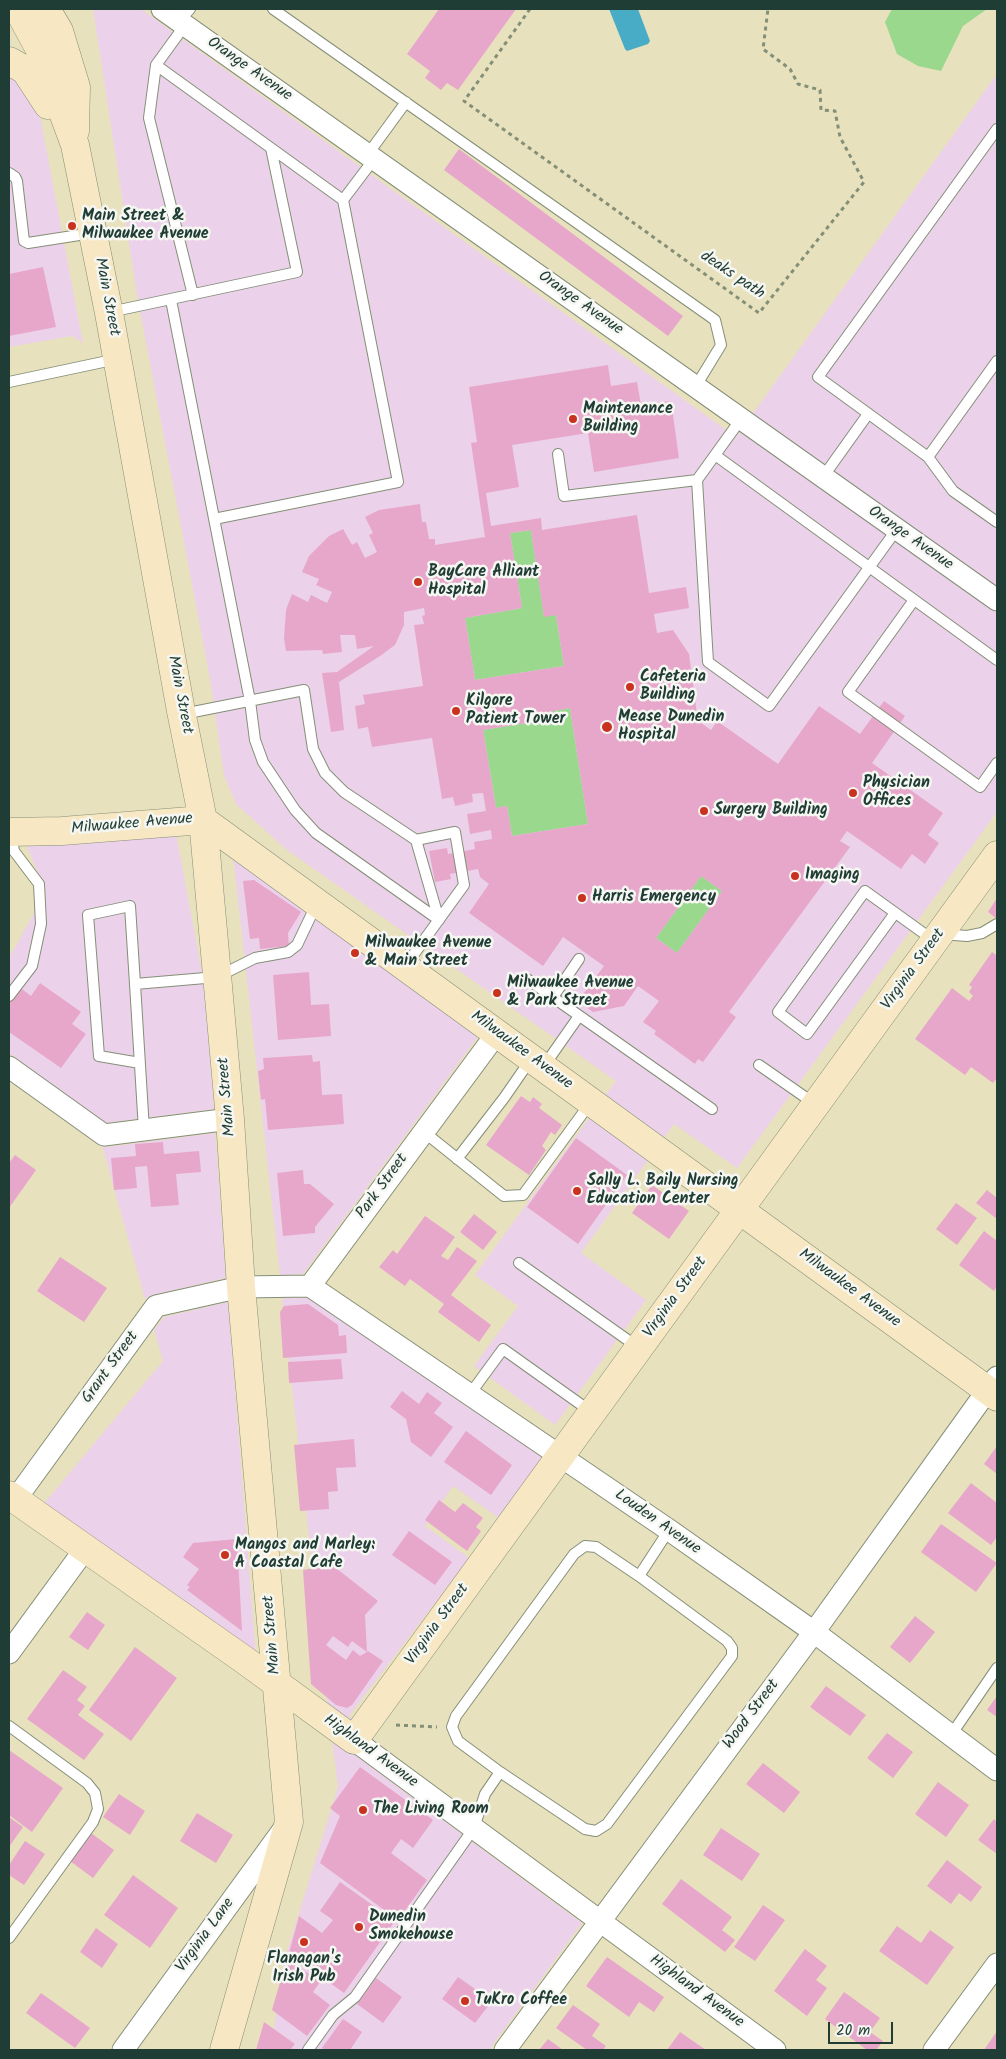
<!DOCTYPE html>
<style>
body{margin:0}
#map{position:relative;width:1006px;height:2059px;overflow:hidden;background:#e8e1bd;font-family:Kalam,sans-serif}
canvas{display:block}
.frame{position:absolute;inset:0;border:10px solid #1f3d34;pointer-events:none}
.scale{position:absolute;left:828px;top:2022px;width:65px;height:22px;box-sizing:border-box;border:2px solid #1f3d34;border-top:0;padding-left:6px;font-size:15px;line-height:18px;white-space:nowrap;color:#1f3d34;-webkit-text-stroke:4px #f6f6f2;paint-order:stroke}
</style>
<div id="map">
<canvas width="1006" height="2059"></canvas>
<div class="frame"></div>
<div class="scale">20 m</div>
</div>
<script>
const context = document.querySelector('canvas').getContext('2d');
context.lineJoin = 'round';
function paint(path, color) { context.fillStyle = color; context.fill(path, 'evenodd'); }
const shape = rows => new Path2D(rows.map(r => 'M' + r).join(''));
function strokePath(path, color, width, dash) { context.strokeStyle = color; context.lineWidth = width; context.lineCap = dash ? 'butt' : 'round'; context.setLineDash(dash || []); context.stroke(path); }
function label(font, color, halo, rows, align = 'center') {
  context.font = font + ' Kalam,sans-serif'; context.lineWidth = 5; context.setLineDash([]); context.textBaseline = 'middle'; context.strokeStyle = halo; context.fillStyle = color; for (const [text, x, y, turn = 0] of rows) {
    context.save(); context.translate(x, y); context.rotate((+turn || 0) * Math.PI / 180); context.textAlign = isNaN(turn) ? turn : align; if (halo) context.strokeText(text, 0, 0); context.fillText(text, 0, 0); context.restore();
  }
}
paint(shape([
 [93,9,141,9,736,437,997,74,997,812,737,1168,674,1124,581,1253,646,1300,555,1425,474,1366,518,1306,475,1275,616,1081,287,850,236,804,224,775,210,679,137,295],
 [9,73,17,78,39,111,83,343,72,336,9,347],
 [176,834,204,983,214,1109,106,1123,9,1053,9,958,46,892,26,844],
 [233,855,480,1034,303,1274,280,1275],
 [215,1133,226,1278,152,1295,145,1299,102,1145,107,1147],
 [282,1298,308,1298,544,1458,499,1518,453,1486,425,1526,469,1558,349,1716,353,1720,350,1723,328,1707],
 [228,1302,256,1656,42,1506,163,1361,154,1330,164,1317],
 [332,1738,582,1923,489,2050,271,2050,283,1965,338,1787]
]), '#ecd1ea');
paint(shape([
 [892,9,987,9,963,26,941,71,918,66,897,54,885,22],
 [531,530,544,616,556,615,564,666,475,680,465,618,522,608,510,533],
 [570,708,588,824,512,836,507,806,496,808,483,730,545,720,544,713],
 [701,876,722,891,677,953,656,938]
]), '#9ad88d');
paint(shape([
 [609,9,638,9,650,41,648,44,627,51,625,49]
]), '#48acc7');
paint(shape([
 [439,9,516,9,458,90,447,83,441,90,425,78,430,71,407,54],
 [459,149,683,316,668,336,444,170],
 [43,267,56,327,9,336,9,274],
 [608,365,611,386,637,382,641,405,671,401,679,458,594,472,588,433,512,445,519,487,486,493,491,526,541,518,542,530,637,515,649,593,686,587,689,608,654,614,657,633,673,630,689,654,698,721,711,730,717,721,778,764,819,706,860,734,884,701,905,716,872,763,943,813,928,835,939,843,925,864,912,854,901,869,847,831,840,841,850,847,729,1012,736,1017,703,1062,698,1059,695,1064,654,1034,656,1031,643,1022,659,1001,638,986,624,1006,593,1012,578,1001,604,966,563,937,543,966,469,913,489,884,480,877,478,869,450,874,451,879,435,882,429,851,447,848,448,854,475,849,474,842,492,839,491,830,470,834,467,814,486,811,483,793,472,794,473,802,455,806,453,797,442,799,432,738,372,747,368,727,358,729,355,706,365,704,363,695,423,686,414,625,424,624,422,616,425,615,424,608,404,612,404,625,395,645,380,656,339,682,344,730,331,732,322,673,337,672,374,646,357,649,355,635,340,635,342,652,323,654,322,650,286,651,284,638,286,610,292,594,308,602,311,595,327,603,332,592,316,585,319,579,302,572,309,556,329,536,343,529,352,545,357,542,365,558,377,552,369,535,373,533,365,517,379,510,420,504,422,522,426,522,429,539,435,539,435,545,485,537,471,443,477,442,469,387],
 [531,530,544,617,556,615,564,666,475,680,465,618,522,608,510,533],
 [570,708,588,824,512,836,507,806,496,808,483,730,545,720,544,713],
 [701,876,722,891,677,953,656,938],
 [254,880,301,912,288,933,289,946,260,949,259,938,250,939,243,881],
 [997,898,997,919,988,912],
 [992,952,996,955,997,953,997,1078,993,1083,971,1067,965,1075,915,1039,952,988,969,1001,973,996,969,992,972,987,969,985],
 [309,972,311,1005,329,1004,331,1036,278,1040,273,975],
 [40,983,81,1012,72,1024,86,1034,61,1068,9,1032,9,999,18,986,31,996],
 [312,1055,313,1062,320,1061,322,1095,342,1094,344,1124,268,1130,265,1099,261,1100,258,1071,264,1069,263,1058],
 [521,1096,530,1102,533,1097,542,1104,539,1108,562,1125,555,1135,551,1132,542,1146,546,1150,529,1175,486,1145],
 [576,1138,627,1175,578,1244,527,1207],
 [163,1142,164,1154,199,1151,201,1172,176,1174,179,1205,151,1207,147,1166,135,1167,137,1188,114,1190,111,1158,136,1156,135,1144],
 [15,1155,36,1170,9,1208,9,1163],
 [303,1170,304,1184,310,1184,334,1204,315,1227,315,1233,283,1236,277,1173],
 [652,1185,689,1211,669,1239,632,1213],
 [987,1190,997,1198,997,1219,976,1203],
 [956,1203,977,1218,957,1245,936,1229],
 [474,1214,497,1232,483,1250,460,1232],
 [425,1216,455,1237,441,1256,448,1260,457,1247,477,1261,451,1295,491,1325,479,1342,438,1312,444,1304,410,1279,405,1286,379,1267,393,1250,397,1254],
 [984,1231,997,1241,997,1286,994,1291,959,1265],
 [60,1257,107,1288,84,1322,37,1291],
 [308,1304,338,1325,339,1336,346,1335,347,1353,283,1358,280,1312,284,1306],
 [341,1359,343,1379,289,1383,288,1362],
 [402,1391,419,1404,427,1392,442,1403,434,1413,453,1427,431,1457,411,1442,406,1419,390,1407],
 [466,1431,512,1465,491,1495,444,1462],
 [354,1439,356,1467,336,1468,338,1491,328,1492,329,1509,300,1511,294,1445],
 [997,1446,997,1474,984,1464],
 [971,1483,997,1503,997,1537,991,1545,948,1513],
 [439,1500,455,1512,463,1503,483,1518,476,1527,481,1531,467,1551,425,1520],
 [941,1524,997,1563,976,1592,921,1552],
 [409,1531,452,1562,435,1585,392,1555],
 [237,1539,242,1631,187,1590,190,1587,187,1585,199,1569,183,1557,193,1543],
 [332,1565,378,1601,365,1615,367,1652,368,1651,383,1661,352,1705,347,1708,336,1705,311,1684,303,1570],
 [333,1636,348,1647,352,1641,367,1652,360,1656,353,1650,346,1660,326,1645],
 [87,1612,105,1625,88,1650,69,1637],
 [915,1616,935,1632,910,1663,890,1647],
 [135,1647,177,1678,131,1741,89,1710],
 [63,1670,87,1687,77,1700,85,1706,78,1715,104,1734,84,1760,27,1719],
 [826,1686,866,1715,850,1736,810,1707],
 [997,1696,997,1717,987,1710],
 [887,1733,913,1752,893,1778,867,1758],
 [9,1750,63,1788,32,1832,9,1815],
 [763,1763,800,1792,784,1813,746,1784],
 [360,1767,433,1820,413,1848,401,1839,391,1853,427,1880,398,1920,320,1863,340,1816,330,1808],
 [938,1782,969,1805,946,1837,915,1814],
 [119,1794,145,1811,130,1835,103,1817],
 [197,1813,233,1835,216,1863,180,1841],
 [9,1817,23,1827,9,1847],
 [994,1819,997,1822,997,1854,978,1840],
 [721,1828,760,1854,742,1881,703,1855],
 [91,1833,114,1850,93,1878,70,1861],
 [25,1841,45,1854,24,1885,9,1875,9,1865],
 [947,1860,982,1887,971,1902,959,1893,951,1904,927,1886],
 [133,1875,178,1908,150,1948,104,1915],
 [681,1879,732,1917,722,1930,735,1940,725,1952,662,1904],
 [340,1882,395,1921,344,1993,289,1953,299,1916,322,1933,333,1920,320,1911],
 [763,1905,785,1920,755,1961,734,1947],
 [897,1926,921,1943,930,1930,954,1947,927,1985,879,1951],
 [96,1928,118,1944,102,1968,80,1952],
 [805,1949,827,1966,816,1980,827,1988,807,2016,774,1991],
 [607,1957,664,1997,654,2012,639,2002,629,2017,586,1986],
 [291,1961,320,1982,313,1992,330,2005,307,2036,272,2010,283,1972],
 [458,1977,492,2001,475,2023,442,1999],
 [376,1978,402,1997,383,2023,357,2004],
 [844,1992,880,2018,870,2032,883,2041,876,2050,867,2050,825,2019],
 [41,1993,90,2028,75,2048,26,2013],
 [573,2005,600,2024,592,2036,606,2046,603,2050,587,2050,556,2028],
 [343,2019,362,2032,350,2050,326,2050,322,2048],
 [264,2022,295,2044,290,2050,256,2050],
 [997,2031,997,2050,984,2050],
 [680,2032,706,2050,667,2050],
 [548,2039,563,2050,539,2050]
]), '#e7a7ca');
const lane = shape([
 [273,9,715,320,721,345,696,386],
 [179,21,190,9],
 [185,25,156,65,343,200,398,482,214,519],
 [156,65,149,118,193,295],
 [997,129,818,377,928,457,997,361],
 [368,154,406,102],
 [9,173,15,177,17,181,24,241,28,243,92,233],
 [343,200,374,159],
 [171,300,250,701,255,740,263,762,295,810,316,833,439,920],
 [110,312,297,272,271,148],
 [9,382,117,359],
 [558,454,564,496,697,480,741,419],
 [715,455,997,660],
 [928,457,953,491,997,522],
 [823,477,868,414],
 [697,480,708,662,769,706,897,529],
 [914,600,848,692,980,787,997,763],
 [183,714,304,690,313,749,325,773,344,792,416,840,455,832,464,885,406,965],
 [416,840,439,920],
 [895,913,807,1034,778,1012,865,891,933,940],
 [943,931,954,935,967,936,982,933,997,924],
 [527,979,712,1109],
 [135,984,217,977,255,958,288,952,297,945,317,903],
 [9,996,32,966,41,924,39,884,14,851,11,834],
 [553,997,579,959],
 [140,1063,99,1056,88,915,130,906,135,984,144,1130],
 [759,1065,815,1104],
 [544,1066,579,1016],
 [424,1132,504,1196,523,1195,591,1102],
 [457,1159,504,1098,531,1059],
 [519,1263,639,1348],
 [470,1394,503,1349,590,1411],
 [9,1726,87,1783,95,1793,98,1809,93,1822,9,1938],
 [951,1735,997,1668],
 [500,1772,585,1829,596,1831,607,1824,732,1656,732,1648,727,1641,639,1576],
 [308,2050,333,2015,355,1997,474,1828,485,1794,500,1772,458,1741,452,1727,456,1716,574,1554,585,1546,596,1547,639,1576,669,1530]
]);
const street = shape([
 [162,9,997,600],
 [9,1067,104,1135,230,1119],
 [310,1286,669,1530,814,1632,997,1770],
 [15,1500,156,1306,241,1287,310,1286,497,1033],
 [9,1653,85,1549],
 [354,1740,775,2050],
 [123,2050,283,1830],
 [505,2050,814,1632,997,1377],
 [934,2050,997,1964]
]);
const secondary = shape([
 [18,9,39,48,75,145,109,313,181,711,203,820,230,1119,241,1287,289,1822,224,2050],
 [46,9,59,31,76,87,75,131],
 [9,61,25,70,48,105],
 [9,832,62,831,203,820,997,1397],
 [9,1495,243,1659,354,1740,997,855]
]);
strokePath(lane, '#848f78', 12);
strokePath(street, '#848f78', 23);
strokePath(secondary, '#848f78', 29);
strokePath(shape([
 [530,9,464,101,759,313,864,182,840,137,835,111,821,110,820,90,798,84,790,69,763,49,768,9],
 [396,1725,437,1727]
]), '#848f78', 3, [4, 4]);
strokePath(lane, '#fff', 10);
strokePath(street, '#fff', 21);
strokePath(secondary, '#f7e8c3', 28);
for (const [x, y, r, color] of [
 [72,226,5,"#c8321e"],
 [573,419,5,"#c8321e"],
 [418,582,5,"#c8321e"],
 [630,687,5,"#c8321e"],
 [456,711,5,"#c8321e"],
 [607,727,6,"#c8321e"],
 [853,793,5,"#c8321e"],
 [704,811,5,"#c8321e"],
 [795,876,5,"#c8321e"],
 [582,898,5,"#c8321e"],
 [355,953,5,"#c8321e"],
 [497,993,5,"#c8321e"],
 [577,1191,5,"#c8321e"],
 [225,1555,5,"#c8321e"],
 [363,1810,5,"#c8321e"],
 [359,1927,5,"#c8321e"],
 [304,1942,5,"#c8321e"],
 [465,2001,5,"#c8321e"]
]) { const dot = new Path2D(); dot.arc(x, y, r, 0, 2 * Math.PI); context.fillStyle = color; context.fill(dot); strokePath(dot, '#f6f6f2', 2); }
label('16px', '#1f3d34', '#f6f6f2', [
 ["Orange Avenue",249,70,35],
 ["deaks path",732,276,34],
 ["Main Street",106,297,79],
 ["Orange Avenue",580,304,35],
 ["Orange Avenue",910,539,35],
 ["Main Street",179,695,79],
 ["Milwaukee Avenue",132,825,-5],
 ["Virginia Street",914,970,-54],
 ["Milwaukee Avenue",521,1051,36],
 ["Main Street",228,1097,-95],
 ["Park Street",383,1187,-54],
 ["Milwaukee Avenue",849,1289,36],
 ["Virginia Street",676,1298,-54],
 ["Grant Street",111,1368,-54],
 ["Louden Avenue",657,1523,35],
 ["Virginia Street",438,1625,-54],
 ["Main Street",273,1635,-95],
 ["Wood Street",752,1715,-53],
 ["Highland Avenue",370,1752,36],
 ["Virginia Lane",206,1936,-54],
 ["Highland Avenue",696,1992,36]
]);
label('bold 16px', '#1f3d34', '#f6f6f2', [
 ["Main Street &",82,217],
 ["Milwaukee Avenue",82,235],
 ["Maintenance",583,410],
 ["Building",583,428],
 ["BayCare Alliant",428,573],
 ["Hospital",428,591],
 ["Cafeteria",640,678],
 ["Building",640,696],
 ["Kilgore",466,702],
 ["Patient Tower",466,720],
 ["Mease Dunedin",618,718],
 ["Hospital",618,736],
 ["Physician",863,784],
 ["Offices",863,802],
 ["Surgery Building",714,811],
 ["Imaging",805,876],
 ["Harris Emergency",592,898],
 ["Milwaukee Avenue",365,944],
 ["& Main Street",365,962],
 ["Milwaukee Avenue",507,984],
 ["& Park Street",507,1002],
 ["Sally L. Baily Nursing",587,1182],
 ["Education Center",587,1200],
 ["Mangos and Marley:",235,1546],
 ["A Coastal Cafe",235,1564],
 ["The Living Room",373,1810],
 ["Dunedin",369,1918],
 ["Smokehouse",369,1936],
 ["Flanagan's",304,1960,"center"],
 ["Irish Pub",304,1978,"center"],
 ["TuKro Coffee",475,2001]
], 'left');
</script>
